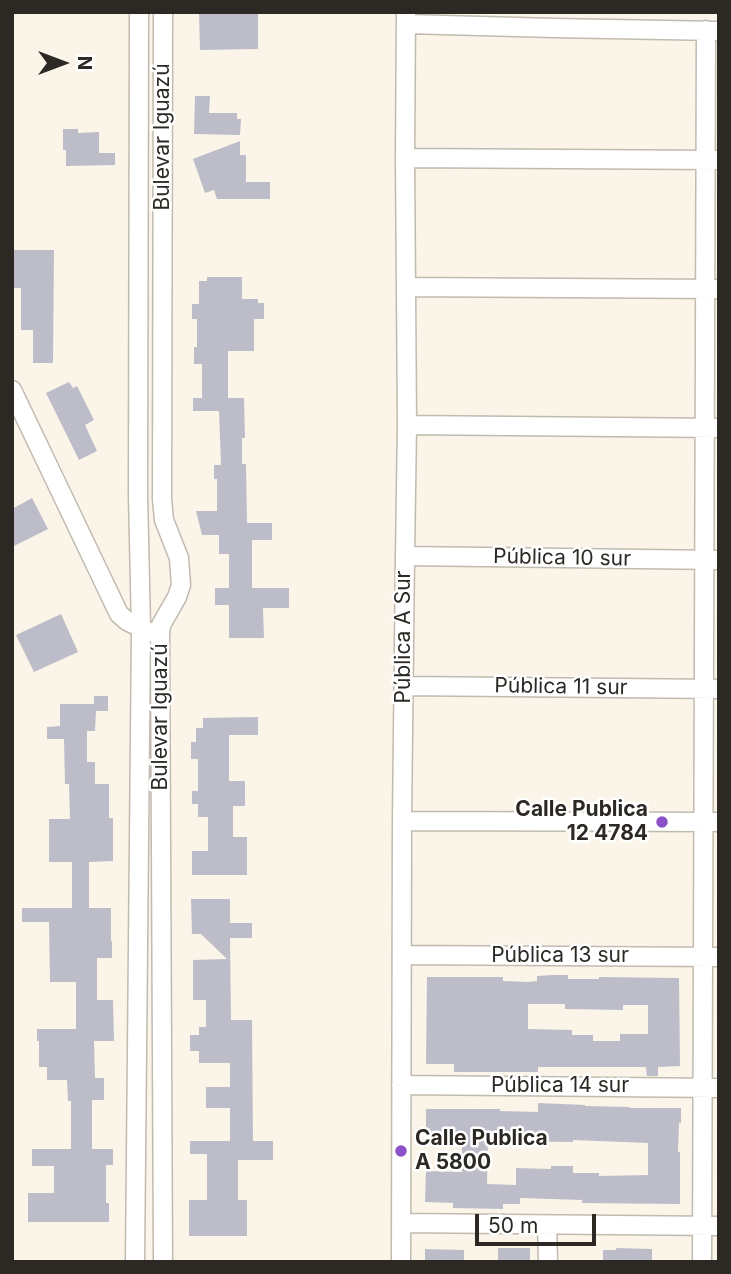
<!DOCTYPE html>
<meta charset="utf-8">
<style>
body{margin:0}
#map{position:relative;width:731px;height:1274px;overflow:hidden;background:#fbf4e8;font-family:Inter,sans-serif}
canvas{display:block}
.frame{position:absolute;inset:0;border:14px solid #2c2925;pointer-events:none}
.north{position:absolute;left:28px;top:28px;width:70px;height:70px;-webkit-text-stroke:5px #fff;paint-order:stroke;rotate:90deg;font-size:19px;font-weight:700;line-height:28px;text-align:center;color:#2c2925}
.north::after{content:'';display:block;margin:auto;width:24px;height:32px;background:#2c2925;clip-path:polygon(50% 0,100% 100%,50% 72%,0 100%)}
.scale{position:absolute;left:475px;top:1214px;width:121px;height:32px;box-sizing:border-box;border:4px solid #2c2925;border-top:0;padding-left:9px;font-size:21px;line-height:24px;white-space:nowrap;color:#2c2925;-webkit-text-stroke:5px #fff;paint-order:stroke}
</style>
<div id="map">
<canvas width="731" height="1274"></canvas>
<div class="frame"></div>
<div class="north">N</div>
<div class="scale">50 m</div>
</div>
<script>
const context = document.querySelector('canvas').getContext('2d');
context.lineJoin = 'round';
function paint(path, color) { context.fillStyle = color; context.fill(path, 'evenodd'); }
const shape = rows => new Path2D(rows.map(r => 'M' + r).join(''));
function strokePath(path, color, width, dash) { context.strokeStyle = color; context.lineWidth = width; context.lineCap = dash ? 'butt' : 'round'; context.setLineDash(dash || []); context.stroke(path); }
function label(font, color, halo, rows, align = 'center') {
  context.font = font + ' Inter,sans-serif'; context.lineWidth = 5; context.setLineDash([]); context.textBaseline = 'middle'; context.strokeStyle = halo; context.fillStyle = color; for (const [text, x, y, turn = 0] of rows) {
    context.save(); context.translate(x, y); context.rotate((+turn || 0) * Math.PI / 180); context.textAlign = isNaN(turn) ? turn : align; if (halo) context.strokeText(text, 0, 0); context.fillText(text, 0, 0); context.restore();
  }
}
paint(shape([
 [199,12,258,12,258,49,200,50],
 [195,96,210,96,209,113,237,113,237,119,241,119,240,135,194,134],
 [63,129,78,129,78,133,99,132,99,153,115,153,115,165,66,166,66,150,63,150],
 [240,141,240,155,246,155,246,182,270,182,270,199,217,199,214,190,205,193,193,159],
 [12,250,54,250,53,363,33,363,33,330,21,330,21,288,12,288],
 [207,277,242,277,242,299,258,299,258,303,264,303,264,319,254,319,254,351,228,351,228,398,244,398,245,438,242,438,242,464,246,464,247,523,272,523,272,540,252,540,252,588,289,588,289,608,263,608,264,638,229,638,229,605,215,605,215,588,229,588,229,554,219,554,219,535,202,535,196,511,217,511,217,479,214,479,214,465,221,465,219,411,193,411,193,398,202,398,202,364,194,364,194,347,197,347,197,319,192,319,192,304,199,304,199,281,207,281],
 [69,382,73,388,77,386,94,420,85,425,97,451,79,460,46,393],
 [32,498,48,529,12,547,12,509],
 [61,614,78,652,34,672,16,635],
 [94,696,108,696,108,711,96,711,95,731,87,731,87,762,95,762,95,784,109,784,109,818,113,818,113,861,89,862,89,908,111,908,111,941,112,941,112,958,97,958,97,1000,113,1000,114,1041,94,1041,95,1078,104,1078,104,1100,92,1100,92,1149,113,1149,113,1165,106,1165,106,1203,109,1203,109,1222,28,1222,28,1193,54,1193,54,1166,32,1166,32,1149,71,1149,71,1101,68,1101,67,1080,47,1080,47,1067,39,1067,39,1041,37,1041,37,1029,76,1029,76,982,50,982,49,922,22,922,22,908,72,908,72,862,49,862,49,819,70,819,69,784,65,784,64,739,47,739,47,727,60,726,60,704,94,704],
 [258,717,258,735,229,735,229,781,245,781,245,806,233,806,233,837,247,837,247,875,192,875,192,851,208,851,208,817,198,817,198,804,192,804,192,791,198,791,198,759,191,759,191,742,196,742,196,728,203,728,203,718],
 [191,899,230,899,230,923,252,923,252,938,230,938,231,1020,252,1020,253,1141,273,1141,273,1160,238,1160,238,1200,247,1200,247,1236,189,1236,189,1200,207,1200,207,1154,190,1154,190,1141,230,1141,230,1108,206,1108,206,1087,230,1087,230,1063,199,1063,199,1051,190,1051,190,1035,199,1035,199,1027,206,1027,206,1000,193,1000,193,960,227,959,201,934,192,934],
 [552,975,568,975,568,979,599,979,599,977,679,978,680,1066,658,1067,658,1076,647,1076,646,1067,538,1067,538,1072,454,1072,454,1064,426,1064,427,977,503,977,503,981,528,982,537,981,537,976],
 [528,1004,565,1004,565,1009,623,1010,623,1005,648,1005,648,1034,620,1034,620,1041,593,1041,593,1035,572,1035,572,1030,528,1029],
 [538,1103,585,1105,585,1106,630,1107,630,1108,681,1108,681,1123,679,1123,678,1152,680,1152,680,1204,582,1203,582,1200,520,1198,520,1204,503,1204,503,1209,453,1208,453,1203,425,1202,426,1171,462,1172,462,1144,426,1145,426,1109,500,1109,500,1111,538,1112],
 [573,1140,648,1143,648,1175,599,1176,599,1173,573,1173,573,1166,551,1166,551,1169,516,1168,516,1185,487,1184,488,1141,573,1142],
 [498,1248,530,1248,530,1262,498,1262],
 [616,1248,652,1249,652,1262,603,1262,603,1250,616,1250],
 [425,1249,464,1250,464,1262,425,1262]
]), '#bcbdc9');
const minor = shape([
 [406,24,554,28,719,31],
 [405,158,719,160],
 [406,287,719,289],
 [12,390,119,614,127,621,149,632],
 [407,425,719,428],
 [405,556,719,560],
 [404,686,719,689],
 [402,821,719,822],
 [402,955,719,957],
 [401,1085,719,1088],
 [401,1223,719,1226],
 [547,1225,548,1262],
 [135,1262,141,629,138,494,139,12],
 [163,1262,160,636,161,625,177,597,181,585,179,558,164,520,162,499,163,12],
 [401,1262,402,821,405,556,407,425,405,158,406,12],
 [702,1262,706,30]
]);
strokePath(minor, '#c1baaf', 21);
strokePath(minor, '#fff', 18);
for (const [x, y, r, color] of [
 [662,822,7,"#8b51c8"],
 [401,1151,7,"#8b51c8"]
]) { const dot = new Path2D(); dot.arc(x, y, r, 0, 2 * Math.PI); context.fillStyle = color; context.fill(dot); strokePath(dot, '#fff', 2.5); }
label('21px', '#2c2925', '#fff', [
 ["Bulevar Iguazú",163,137,-90],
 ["Pública 10 sur",562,558,1],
 ["Pública A Sur",404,637,-90],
 ["Pública 11 sur",561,687,1],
 ["Bulevar Iguazú",161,717,-90],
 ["Pública 13 sur",560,956],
 ["Pública 14 sur",560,1086]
]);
label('bold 21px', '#2c2925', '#fff', [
 ["Calle Publica",648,810],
 ["12 4784",648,834],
 ["Calle Publica",415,1139,"left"],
 ["A 5800",415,1163,"left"]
], 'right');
</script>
